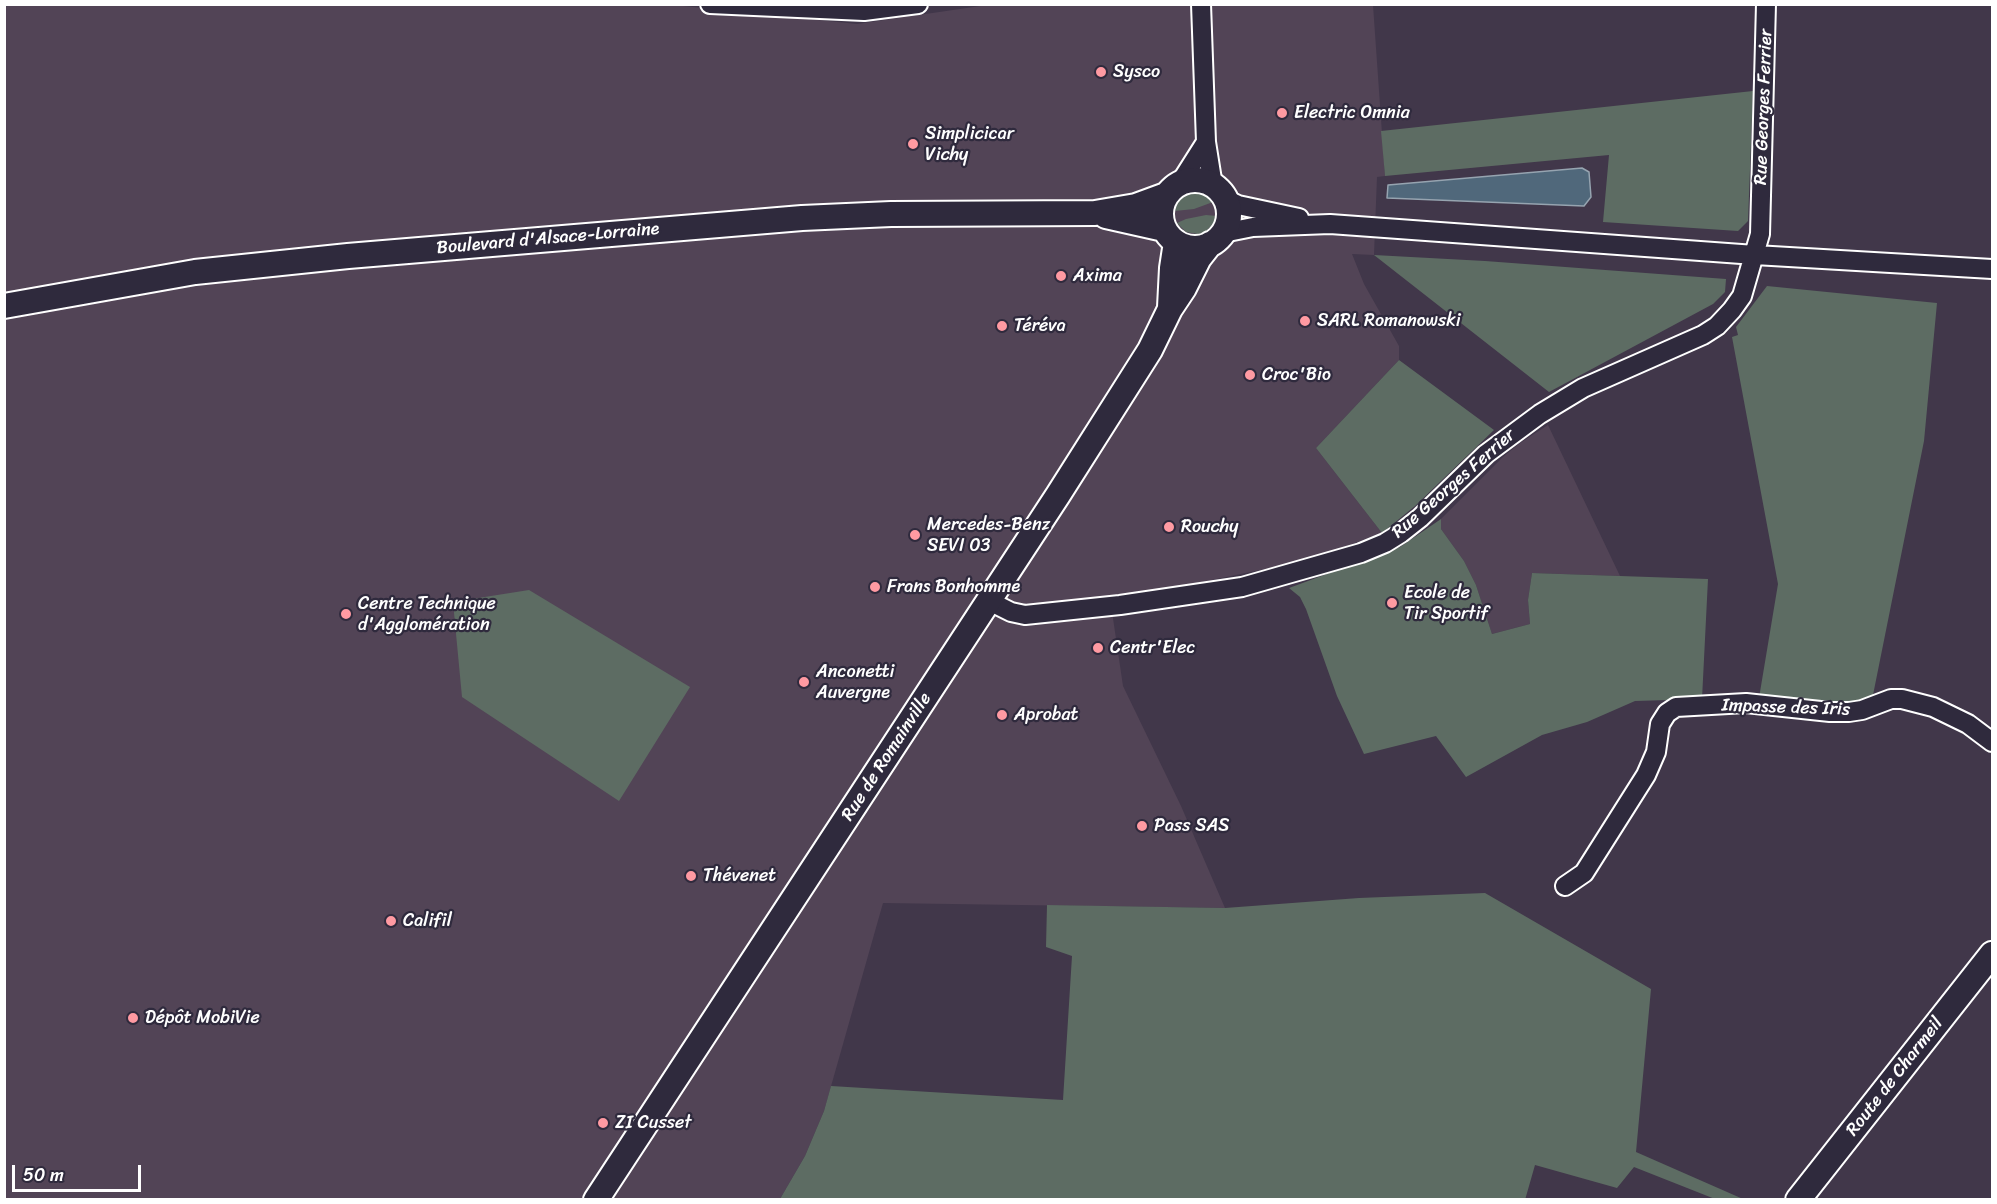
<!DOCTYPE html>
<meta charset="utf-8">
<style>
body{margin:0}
#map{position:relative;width:1997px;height:1204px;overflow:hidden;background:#41374a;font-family:Sriracha,sans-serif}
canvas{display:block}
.frame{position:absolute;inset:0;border:6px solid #fff;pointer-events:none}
.scale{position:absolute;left:12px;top:1165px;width:129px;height:27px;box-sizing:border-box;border:3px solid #fff;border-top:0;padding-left:8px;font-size:18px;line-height:21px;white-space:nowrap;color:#fff;-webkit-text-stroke:4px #2f2a3d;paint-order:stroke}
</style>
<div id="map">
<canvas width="1997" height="1204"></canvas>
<div class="frame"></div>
<div class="scale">50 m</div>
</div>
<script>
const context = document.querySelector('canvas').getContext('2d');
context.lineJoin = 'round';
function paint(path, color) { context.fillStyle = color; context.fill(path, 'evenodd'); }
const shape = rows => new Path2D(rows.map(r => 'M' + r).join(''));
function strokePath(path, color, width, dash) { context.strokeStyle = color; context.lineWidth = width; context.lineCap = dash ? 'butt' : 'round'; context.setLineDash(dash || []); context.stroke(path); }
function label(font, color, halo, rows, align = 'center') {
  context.font = font + ' Sriracha,sans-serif'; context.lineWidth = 4.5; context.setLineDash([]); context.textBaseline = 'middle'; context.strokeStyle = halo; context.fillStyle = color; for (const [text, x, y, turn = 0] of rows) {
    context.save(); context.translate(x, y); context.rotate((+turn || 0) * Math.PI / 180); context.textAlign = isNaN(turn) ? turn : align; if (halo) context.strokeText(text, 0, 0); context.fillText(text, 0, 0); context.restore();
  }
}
paint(shape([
 [664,4,857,24,994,4,1373,5,1385,176,1377,177,1374,255,1352,254,1364,284,1399,346,1399,360,1316,448,1382,533,1309,560,1182,586,1110,598,1123,686,1181,806,1225,908,883,903,824,1111,805,1156,780,1199,5,1200,5,5],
 [1548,425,1620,576,1532,573,1528,600,1530,624,1492,634,1476,585,1464,561,1441,529,1441,519,1503,457,1520,443]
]), '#524456');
paint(shape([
 [1753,91,1748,221,1738,231,1603,222,1609,155,1385,176,1381,131],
 [1198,192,1204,194,1213,202,1194,209,1175,211,1176,205,1184,195],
 [1206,215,1217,216,1215,222,1205,232,1198,234,1186,232,1177,223,1186,219],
 [1374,255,1485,261,1726,279,1725,292,1713,304,1549,392],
 [1767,286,1937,303,1924,441,1873,695,1854,706,1759,698,1778,584,1732,337,1738,335,1736,327],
 [1399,360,1494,430,1415,506,1382,533,1316,448],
 [1441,519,1441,529,1464,561,1476,585,1492,634,1530,624,1528,600,1532,573,1708,579,1702,699,1635,701,1587,722,1542,735,1466,777,1436,736,1364,754,1337,696,1306,609,1300,597,1289,588,1400,547],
 [529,590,690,687,619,801,462,697,453,602],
 [1485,893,1651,989,1636,1152,1743,1199,1715,1199,1634,1167,1617,1188,1535,1165,1525,1200,780,1199,805,1156,824,1111,831,1086,1063,1100,1072,956,1046,947,1047,905,1225,908,1359,898]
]), '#5d6c63');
const water = shape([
 [1582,168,1589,172,1591,197,1584,206,1387,198,1388,185,1582,168]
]);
paint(water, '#50687b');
strokePath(water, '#96a4b0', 1.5);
const minor = shape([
 [710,4,864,11,918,4],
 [1201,4,1206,142,1213,186],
 [1180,183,1206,142],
 [1225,199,1238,205,1299,218],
 [1223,233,1253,227,1330,224,1755,255,1992,269],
 [989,601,1011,612,1025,615,1120,605,1242,587,1361,553,1385,543,1401,533,1420,518,1486,454,1540,414,1583,388,1703,335,1717,326,1732,310,1742,296,1760,234,1766,4],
 [1565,886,1584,873,1646,775,1656,752,1660,724,1667,713,1676,707,1746,703,1830,712,1849,712,1862,710,1891,699,1902,699,1933,707,1968,724,1992,742]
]);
const major = shape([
 '1161 214a34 34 0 1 1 68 0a34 34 0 1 1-68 0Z',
 [1106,216,1164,229],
 [4,306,195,272,348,256,802,218,891,214,1095,213,1136,206,1166,195],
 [1170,307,1172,268,1176,242],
 [596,1200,1058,495,1150,350,1170,309,1184,288,1199,258,1210,244],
 [1798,1200,1992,954]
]);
strokePath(minor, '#fff', 22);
strokePath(major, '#fff', 28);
strokePath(minor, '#2f2a3d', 18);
strokePath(major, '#2f2a3d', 24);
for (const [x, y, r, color] of [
 [1101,72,6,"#ff9aa2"],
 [1282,113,6,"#ff9aa2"],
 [913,144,6,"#ff9aa2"],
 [1061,276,6,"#ff9aa2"],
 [1305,321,6,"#ff9aa2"],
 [1002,326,6,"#ff9aa2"],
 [1250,375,6,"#ff9aa2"],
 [1169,527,6,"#ff9aa2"],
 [915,535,6,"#ff9aa2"],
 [875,587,6,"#ff9aa2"],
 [1392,603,6,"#ff9aa2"],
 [346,614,6,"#ff9aa2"],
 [1098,648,6,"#ff9aa2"],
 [804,682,6,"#ff9aa2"],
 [1002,715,6,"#ff9aa2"],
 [1142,826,6,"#ff9aa2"],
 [691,876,6,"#ff9aa2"],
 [391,921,6,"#ff9aa2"],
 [133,1018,6,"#ff9aa2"],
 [603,1123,6,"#ff9aa2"]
]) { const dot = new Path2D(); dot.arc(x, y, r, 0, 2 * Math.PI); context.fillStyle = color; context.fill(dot); strokePath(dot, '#2f2a3d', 2); }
label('18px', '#fff', '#2f2a3d', [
 ["Sysco",1113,72],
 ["Electric Omnia",1294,113],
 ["Simplicicar",925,134],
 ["Vichy",925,155],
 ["Axima",1073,276],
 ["SARL Romanowski",1317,321],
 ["Téréva",1014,326],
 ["Croc'Bio",1262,375],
 ["Mercedes-Benz",927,525],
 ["SEVI 03",927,546],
 ["Rouchy",1181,527],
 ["Frans Bonhomme",887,587],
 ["Ecole de",1404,593],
 ["Tir Sportif",1404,614],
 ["Centre Technique",358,604],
 ["d'Agglomération",358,625],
 ["Centr'Elec",1110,648],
 ["Anconetti",816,672],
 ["Auvergne",816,693],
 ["Aprobat",1014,715],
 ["Pass SAS",1154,826],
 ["Thévenet",703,876],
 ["Califil",403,921],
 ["Dépôt MobiVie",145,1018],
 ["ZI Cusset",615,1123]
], 'left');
label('18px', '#fff', '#2f2a3d', [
 ["Rue Georges Ferrier",1764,107,-88],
 ["Boulevard d'Alsace-Lorraine",548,239,-5],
 ["Rue Georges Ferrier",1454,484,-41],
 ["Impasse des Iris",1786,708,2],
 ["Rue de Romainville",887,757,-57],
 ["Route de Charmeil",1895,1077,-52]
]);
</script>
